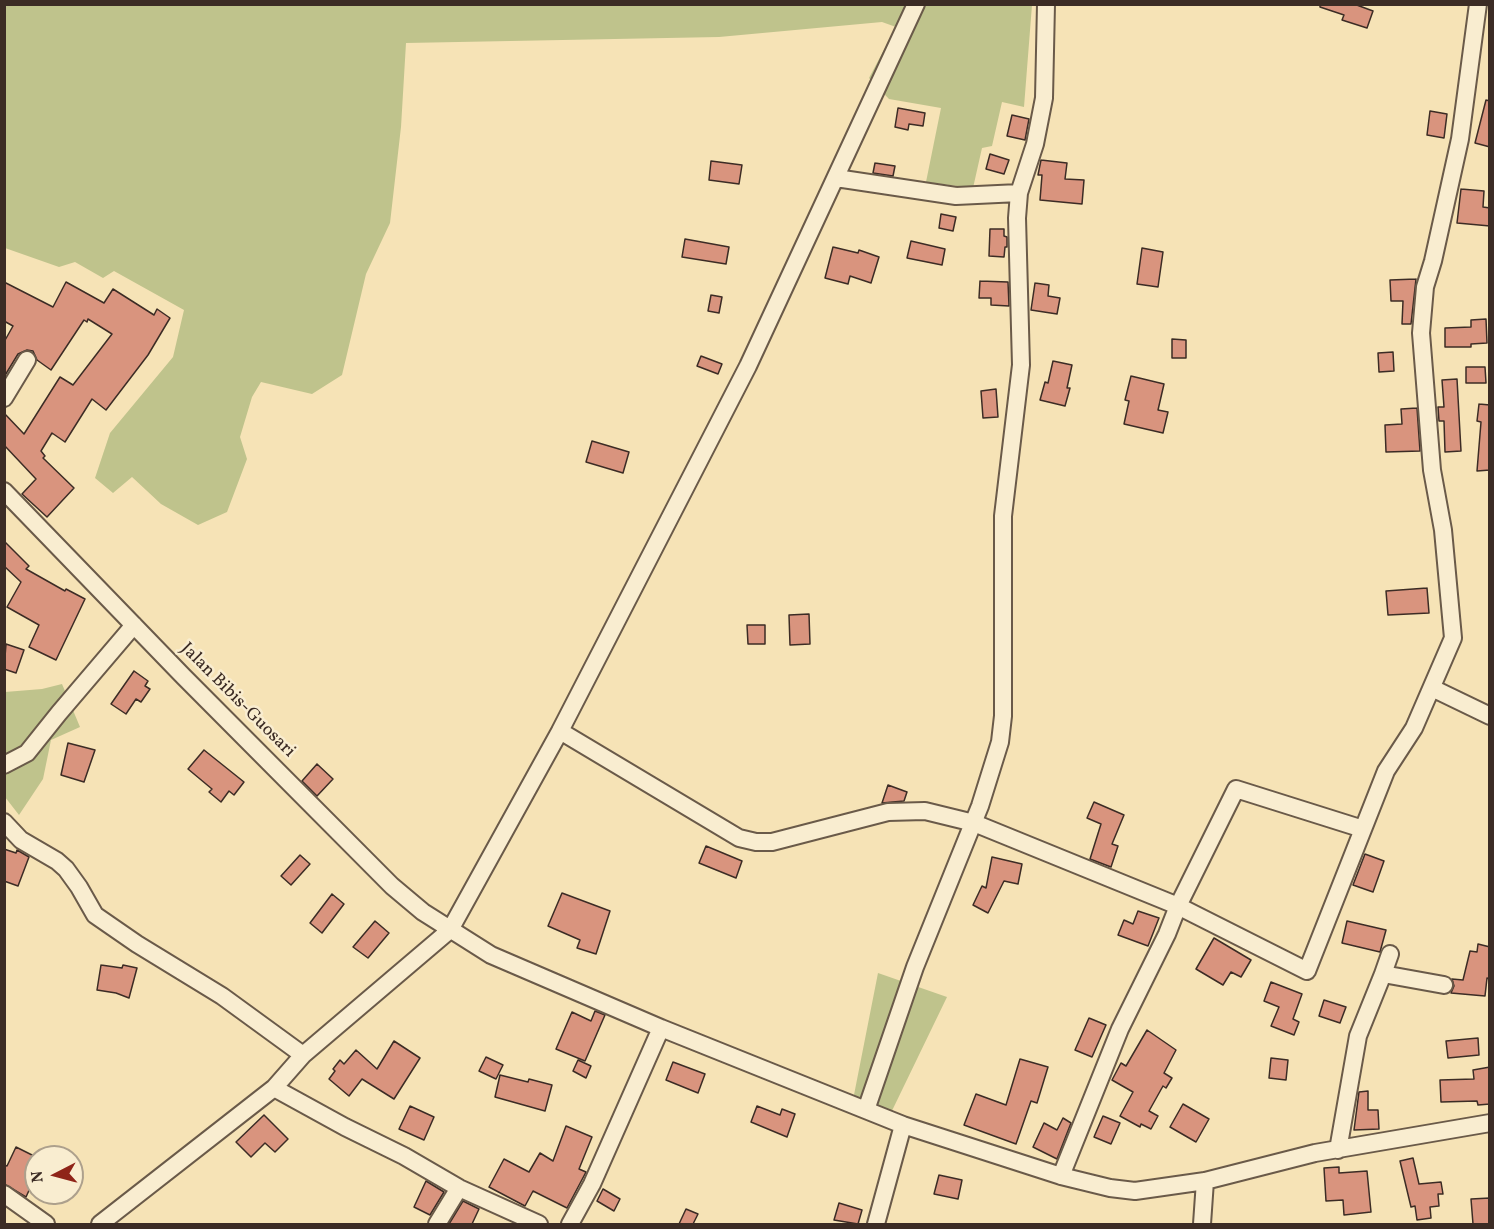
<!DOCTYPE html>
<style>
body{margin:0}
#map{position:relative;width:1494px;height:1229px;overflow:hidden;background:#f6e3b6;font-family:Vollkorn,serif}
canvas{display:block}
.frame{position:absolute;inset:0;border:6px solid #3c2c25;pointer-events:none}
.north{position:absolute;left:24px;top:1145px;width:60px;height:60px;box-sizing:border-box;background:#f9edd0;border:2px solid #ada08c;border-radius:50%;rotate:264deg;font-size:16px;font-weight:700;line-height:24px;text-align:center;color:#3c2c25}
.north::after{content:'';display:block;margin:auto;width:21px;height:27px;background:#8f2418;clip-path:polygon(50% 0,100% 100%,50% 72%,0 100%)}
</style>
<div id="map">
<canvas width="1494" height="1229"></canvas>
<div class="frame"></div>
<div class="north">N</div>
</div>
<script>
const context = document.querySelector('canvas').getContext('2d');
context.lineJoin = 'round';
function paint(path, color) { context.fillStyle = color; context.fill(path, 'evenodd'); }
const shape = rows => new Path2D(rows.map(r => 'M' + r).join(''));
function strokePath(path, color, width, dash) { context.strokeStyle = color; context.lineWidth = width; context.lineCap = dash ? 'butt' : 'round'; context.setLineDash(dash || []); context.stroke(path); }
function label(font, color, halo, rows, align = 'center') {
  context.font = font + ' Vollkorn,serif'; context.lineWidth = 5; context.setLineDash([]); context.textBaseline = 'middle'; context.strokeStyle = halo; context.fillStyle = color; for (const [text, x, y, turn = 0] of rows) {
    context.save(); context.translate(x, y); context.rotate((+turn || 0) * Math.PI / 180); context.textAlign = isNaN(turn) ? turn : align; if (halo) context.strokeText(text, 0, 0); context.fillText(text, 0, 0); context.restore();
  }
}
paint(shape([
 [5,5,1032,5,1024,107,1002,102,992,146,982,148,973,188,926,182,941,108,889,99,869,78,896,27,882,22,719,37,406,43,401,127,390,223,366,274,342,375,312,394,261,382,252,397,240,437,247,459,227,512,198,525,161,504,132,477,113,493,95,478,110,433,173,357,184,310,114,271,103,278,75,262,59,267,5,248],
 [62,684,80,727,51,740,43,779,19,815,5,797,5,692,42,689],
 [878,973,947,997,888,1119,852,1105]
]), '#bfc38c');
const building = shape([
 [1320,4,1354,4,1373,11,1367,28,1342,20,1344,15,1320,7,1320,4],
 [1486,100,1490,101,1490,147,1475,143,1486,100],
 [898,108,925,113,923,126,909,124,908,130,895,127,898,108],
 [1430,111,1447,114,1444,138,1427,135,1430,111],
 [1012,115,1029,119,1025,140,1007,136,1012,115],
 [990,154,1009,160,1004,174,986,169,990,154],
 [1041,160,1067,163,1065,179,1084,180,1082,204,1040,200,1042,175,1038,175,1041,160],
 [711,161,742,165,739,184,709,180,711,161],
 [875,163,895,166,893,176,873,173,875,163],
 [1461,189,1484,191,1483,207,1490,208,1490,226,1457,223,1461,189],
 [941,214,956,217,953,231,939,228,941,214],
 [990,229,1004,229,1004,236,1007,237,1007,247,1005,247,1004,257,989,256,990,229],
 [685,239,729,247,726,264,682,257,685,239],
 [911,241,945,249,942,265,907,258,911,241],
 [833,247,858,253,859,250,879,257,871,283,850,276,848,284,825,278,833,247],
 [1142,248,1163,252,1158,287,1137,284,1142,248],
 [1416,279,1411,324,1402,324,1403,301,1391,301,1390,280,1416,279],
 [980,281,1008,282,1009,306,991,305,991,298,979,298,980,281],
 [4,282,53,307,66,282,104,303,113,289,154,315,157,309,170,318,148,355,106,410,92,399,65,442,52,433,41,451,45,456,43,458,74,488,47,517,22,494,36,479,4,445,4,413,24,434,60,377,73,385,112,334,88,319,87,322,84,320,51,370,37,360,33,351,27,350,18,354,4,377,4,342,13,326,4,321,4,282],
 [1035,283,1049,285,1048,296,1060,298,1057,314,1031,310,1035,283],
 [711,295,722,297,719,313,708,311,711,295],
 [1486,319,1487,343,1471,344,1471,347,1445,347,1445,328,1471,327,1471,320,1486,319],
 [1172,339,1186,340,1186,358,1172,358,1172,339],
 [1393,352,1394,371,1379,372,1378,353,1393,352],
 [701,356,722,364,718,374,697,366,701,356],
 [1053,361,1072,365,1067,388,1070,388,1065,406,1040,400,1045,382,1048,383,1053,361],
 [1466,367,1485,367,1486,383,1466,383,1466,367],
 [1131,376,1164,384,1158,410,1168,412,1163,433,1124,424,1129,401,1125,400,1131,376],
 [1457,379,1461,451,1445,452,1444,421,1439,421,1438,407,1444,407,1442,380,1457,379],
 [996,389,998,417,983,418,981,391,996,389],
 [1479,404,1490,405,1490,470,1477,471,1481,422,1477,421,1479,404],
 [1417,408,1420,451,1386,452,1385,425,1402,424,1401,409,1417,408],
 [592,441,629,452,623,473,586,462,592,441],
 [4,541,29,566,26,569,65,591,66,589,85,599,56,660,29,647,39,625,7,607,21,582,4,566,4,541],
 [1427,588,1429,613,1388,615,1386,591,1427,588],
 [809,614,810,644,790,645,789,615,809,614],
 [747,625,765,625,765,644,748,644,747,625],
 [6,644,24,650,16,673,4,669,6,644],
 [134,671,148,681,145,686,150,689,141,702,136,699,126,714,111,704,134,671],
 [68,743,95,750,84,782,61,775,68,743],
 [204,750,244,782,234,795,229,791,221,802,209,792,212,789,188,769,204,750],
 [317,764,333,779,317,796,302,781,317,764],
 [888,785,907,792,904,801,882,803,888,785],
 [1094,802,1124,815,1112,844,1118,846,1111,867,1090,859,1101,824,1087,818,1094,802],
 [706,846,742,861,736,878,699,863,706,846],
 [4,849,16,853,17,850,29,857,18,886,4,881,4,849],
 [1365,854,1384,861,1373,892,1353,885,1365,854],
 [300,855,310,864,291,885,281,876,300,855],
 [992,857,1022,864,1018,884,1004,881,988,913,973,905,982,886,986,888,992,857],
 [562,893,610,911,596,954,577,948,580,940,548,926,562,893],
 [332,894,344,904,322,933,310,923,332,894],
 [1138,911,1159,918,1148,946,1118,935,1124,920,1133,924,1138,911],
 [375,921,389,933,368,958,353,947,375,921],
 [1347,921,1386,930,1380,952,1342,943,1347,921],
 [1214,938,1251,960,1241,977,1231,972,1223,985,1196,969,1214,938],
 [1478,944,1490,947,1490,979,1487,978,1485,996,1451,993,1454,986,1452,979,1463,980,1470,951,1477,952,1478,944],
 [101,965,122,968,123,965,137,968,129,998,116,993,97,990,101,965],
 [1271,982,1302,994,1293,1019,1299,1022,1294,1035,1271,1026,1279,1007,1264,1001,1271,982],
 [1324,1000,1346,1007,1340,1023,1319,1016,1324,1000],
 [595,1011,605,1015,585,1061,556,1049,572,1012,591,1021,595,1011],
 [1089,1018,1106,1025,1092,1057,1075,1050,1089,1018],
 [1147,1030,1176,1050,1164,1073,1172,1078,1166,1088,1163,1086,1149,1111,1158,1116,1151,1129,1141,1124,1140,1127,1120,1116,1133,1092,1112,1080,1121,1063,1126,1066,1147,1030],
 [1478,1038,1479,1055,1448,1058,1446,1041,1478,1038],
 [394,1041,420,1058,394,1099,362,1079,349,1096,329,1079,335,1071,333,1069,340,1060,344,1064,356,1050,377,1069,394,1041],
 [486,1057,503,1065,496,1079,479,1071,486,1057],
 [1271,1058,1288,1060,1286,1080,1269,1078,1271,1058],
 [1020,1059,1048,1067,1037,1103,1031,1101,1016,1144,964,1125,976,1094,1006,1105,1020,1059],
 [578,1060,591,1066,586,1078,573,1071,578,1060],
 [673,1062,705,1074,698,1093,666,1080,673,1062],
 [1490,1067,1490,1104,1478,1105,1477,1101,1441,1102,1440,1080,1474,1079,1473,1070,1490,1067],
 [500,1075,528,1082,529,1079,552,1085,545,1111,495,1097,500,1075],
 [1368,1091,1368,1110,1378,1110,1379,1129,1354,1130,1359,1092,1368,1091],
 [1183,1104,1209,1119,1196,1142,1170,1127,1183,1104],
 [410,1106,434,1117,424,1140,399,1129,410,1106],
 [757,1106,780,1115,782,1109,795,1114,787,1137,751,1122,757,1106],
 [264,1115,288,1139,275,1152,265,1143,251,1157,236,1142,264,1115],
 [1103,1116,1120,1123,1111,1144,1094,1137,1103,1116],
 [1063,1118,1071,1123,1057,1159,1033,1147,1044,1123,1057,1130,1063,1118],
 [566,1126,592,1137,579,1169,586,1172,567,1208,533,1191,525,1206,489,1187,504,1159,529,1172,540,1153,553,1161,566,1126],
 [16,1147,36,1157,36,1175,26,1197,4,1184,4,1165,7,1166,16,1147],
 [1413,1158,1419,1184,1441,1182,1443,1194,1438,1194,1439,1206,1430,1207,1431,1218,1417,1220,1415,1206,1411,1207,1400,1161,1413,1158],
 [1339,1167,1339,1173,1367,1171,1371,1212,1344,1215,1343,1200,1326,1201,1324,1168,1339,1167],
 [939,1175,962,1180,958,1199,934,1194,939,1175],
 [426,1181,444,1192,430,1215,414,1207,426,1181],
 [603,1189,620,1199,614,1211,597,1201,603,1189],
 [1490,1198,1490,1224,1473,1224,1471,1199,1490,1198],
 [463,1201,479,1209,472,1224,449,1224,463,1201],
 [839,1203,862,1210,858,1224,834,1220,839,1203],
 [686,1209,698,1214,693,1224,679,1224,686,1209]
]);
paint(building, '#d9947e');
strokePath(building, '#3c2c25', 1.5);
const minor = shape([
 [836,178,956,196,1019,193],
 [4,398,27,360],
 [4,491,183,676,392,886,423,912,491,955,661,1028,903,1125,1061,1176,1110,1188,1135,1191,1205,1181,1315,1153,1490,1123],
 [1432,688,1490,716],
 [560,731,739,838,756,842,772,842,888,812,925,811,974,823,1178,906,1307,971,1386,771,1414,728,1453,638,1443,530,1432,470,1421,333,1425,287,1433,261,1460,139,1478,4],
 [4,765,27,753,59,713,134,625],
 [4,822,21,840,57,861,66,869,79,887,95,915,137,944,222,996,303,1055],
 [1383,974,1390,954],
 [274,1088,345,1127,404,1156,459,1188,539,1224],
 [866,1110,915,967,980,806,1000,742,1003,716,1003,516,1021,365,1017,218,1019,193,1035,144,1044,98,1046,4],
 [1338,1150,1358,1036,1383,974,1444,985],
 [1061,1176,1120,1029,1167,934,1178,906,1236,789,1363,829],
 [4,1194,46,1224],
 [100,1224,274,1088,303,1055,450,930,560,731,748,366,916,4],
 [437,1224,459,1188],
 [570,1224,592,1184,661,1028],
 [876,1224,903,1125],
 [1202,1224,1205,1181]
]);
strokePath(minor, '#6a5a49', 20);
strokePath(minor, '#f9edd0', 16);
label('18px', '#3c2c25', '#f9edd0', [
 ["Jalan Bibis-Guosari",237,701,45]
]);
</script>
